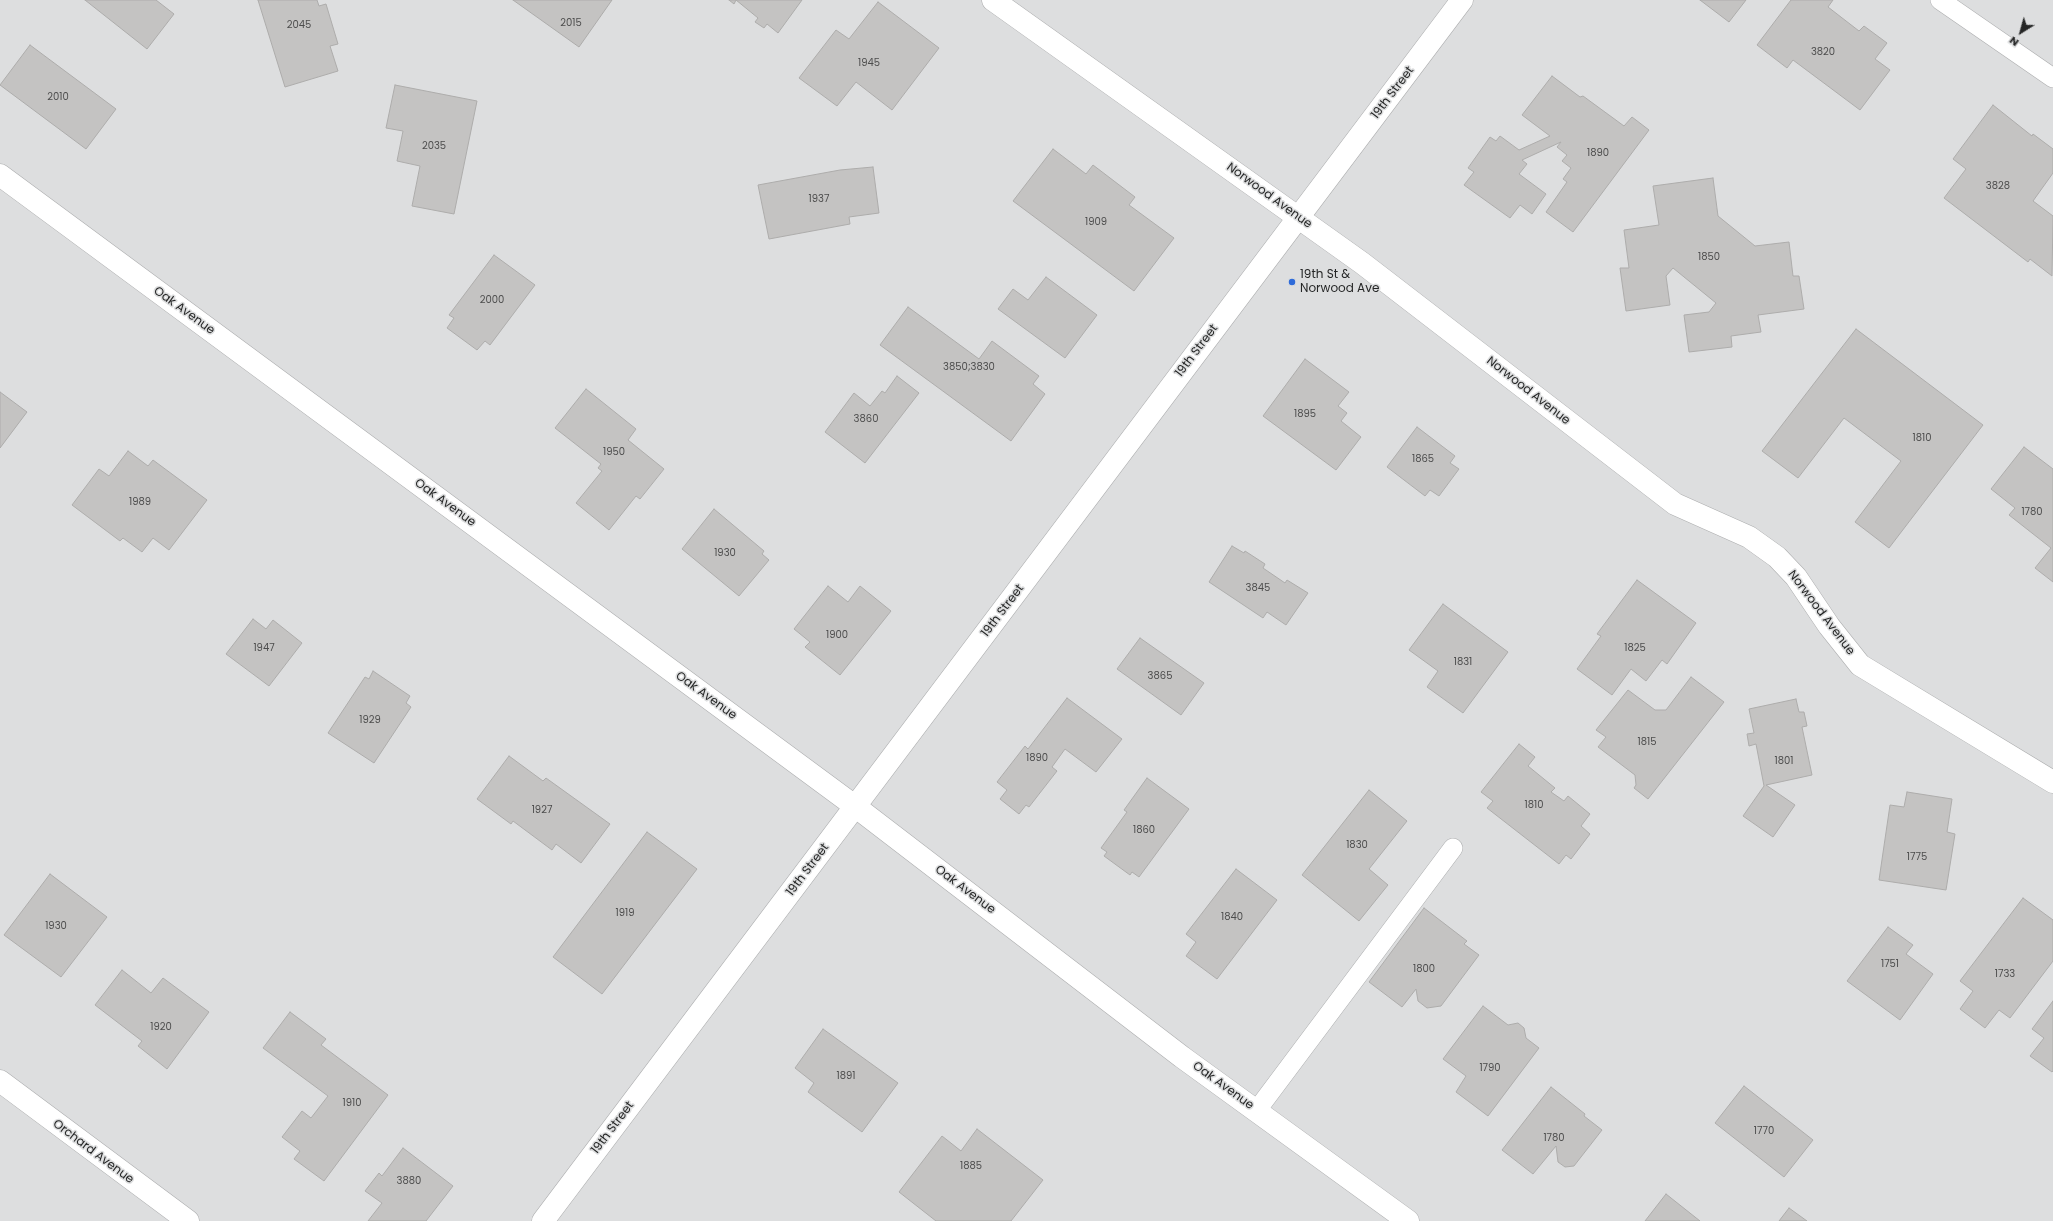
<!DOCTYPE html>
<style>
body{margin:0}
#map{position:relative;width:2053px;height:1221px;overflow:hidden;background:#dddedf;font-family:Poppins,sans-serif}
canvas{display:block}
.north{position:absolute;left:2001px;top:12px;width:40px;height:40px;-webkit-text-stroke:3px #dddedf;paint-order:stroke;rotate:217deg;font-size:11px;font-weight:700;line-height:16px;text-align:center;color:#252626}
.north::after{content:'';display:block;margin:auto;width:14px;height:18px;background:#252626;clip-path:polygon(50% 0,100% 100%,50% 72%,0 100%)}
</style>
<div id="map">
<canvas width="2053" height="1221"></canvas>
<div class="north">N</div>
</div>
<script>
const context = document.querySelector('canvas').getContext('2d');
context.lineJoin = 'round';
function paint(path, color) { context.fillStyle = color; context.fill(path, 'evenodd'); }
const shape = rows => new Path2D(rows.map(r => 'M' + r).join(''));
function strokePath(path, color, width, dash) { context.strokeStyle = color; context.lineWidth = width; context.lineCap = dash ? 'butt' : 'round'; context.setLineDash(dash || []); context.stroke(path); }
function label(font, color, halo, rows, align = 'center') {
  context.font = font + ' Poppins,sans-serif'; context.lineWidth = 3; context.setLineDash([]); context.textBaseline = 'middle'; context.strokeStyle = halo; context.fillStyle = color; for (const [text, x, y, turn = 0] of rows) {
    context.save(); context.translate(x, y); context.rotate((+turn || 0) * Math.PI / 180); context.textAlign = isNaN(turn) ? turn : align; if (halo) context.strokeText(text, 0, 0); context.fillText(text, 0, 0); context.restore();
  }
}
const building = shape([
 [85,0,156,0,174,14,147,49,85,0],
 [258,0,317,0,319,6,326,4,338,44,330,46,338,71,285,87,258,0],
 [513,0,612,0,579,47,513,0],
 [729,0,802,0,778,33,767,24,764,28,755,22,758,18,736,0,734,4,729,0],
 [1700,0,1746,0,1729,22,1700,0],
 [1791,0,1833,0,1828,7,1859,31,1864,26,1887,43,1875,59,1890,70,1860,110,1793,60,1787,68,1757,45,1791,0],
 [878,2,939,48,892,110,856,82,837,106,799,78,836,30,849,39,878,2],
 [30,45,116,109,86,149,0,85,30,45],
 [1552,76,1580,97,1583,96,1624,126,1632,117,1649,130,1573,232,1546,212,1567,182,1563,179,1571,168,1562,161,1567,155,1557,147,1561,142,1522,160,1527,164,1519,174,1546,194,1532,214,1520,205,1510,218,1464,185,1474,172,1468,168,1490,137,1496,141,1500,136,1519,150,1550,136,1522,115,1552,76],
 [395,85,477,101,454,214,412,206,420,166,397,161,403,131,386,128,395,85],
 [1993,105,2032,136,2033,134,2053,149,2053,173,2033,201,2053,216,2052,276,2030,259,2028,262,1944,198,1966,169,1953,159,1993,105],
 [1053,149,1086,174,1093,165,1135,197,1129,205,1174,238,1134,291,1013,201,1053,149],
 [873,167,879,213,849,217,850,224,769,239,758,185,840,170,873,167],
 [1713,178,1718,216,1755,246,1789,242,1793,276,1799,276,1804,309,1758,315,1761,332,1731,336,1732,347,1689,352,1684,315,1709,312,1716,303,1673,268,1666,276,1670,305,1626,311,1620,268,1629,268,1624,230,1659,225,1653,186,1713,178],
 [494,255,535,285,490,345,485,341,477,350,447,328,454,318,449,315,494,255],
 [1046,277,1097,315,1065,358,998,309,1013,289,1028,300,1046,277],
 [908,307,979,359,992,341,1039,376,1033,384,1045,394,1011,441,880,345,908,307],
 [1856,329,1983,425,1889,548,1855,522,1901,461,1844,418,1798,478,1762,451,1856,329],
 [1305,359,1349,392,1338,406,1347,413,1341,421,1361,437,1336,470,1263,416,1305,359],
 [897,376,919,393,865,463,825,432,854,393,870,406,882,391,885,393,897,376],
 [586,389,636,429,628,440,664,469,640,499,636,496,609,530,576,503,602,471,598,468,601,464,555,428,586,389],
 [0,392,27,412,0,448,0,392],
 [1417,427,1455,456,1450,463,1459,469,1439,496,1430,490,1425,496,1387,467,1417,427],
 [2024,447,2053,469,2053,582,2035,568,2051,548,2009,515,2015,508,1991,489,2024,447],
 [128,451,148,466,153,460,207,500,169,550,153,538,142,552,123,538,120,541,72,505,99,469,109,476,128,451],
 [714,509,764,551,762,554,769,560,739,596,682,549,714,509],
 [1232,546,1244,553,1245,551,1265,564,1263,568,1285,583,1287,580,1308,593,1286,625,1267,612,1263,618,1209,582,1232,546],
 [1637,580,1696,623,1667,664,1662,660,1646,681,1631,669,1612,695,1577,669,1601,636,1597,634,1637,580],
 [828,586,848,602,860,586,891,611,840,675,805,647,810,642,794,629,828,586],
 [1443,604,1508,652,1463,713,1427,687,1438,671,1409,650,1443,604],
 [253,619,266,629,273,620,302,643,269,686,226,654,253,619],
 [1140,638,1204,683,1181,715,1117,669,1140,638],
 [373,671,410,696,406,703,411,707,374,763,328,733,365,677,369,679,373,671],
 [1691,677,1724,702,1648,799,1634,788,1636,785,1635,775,1598,747,1606,737,1596,730,1628,690,1655,710,1666,710,1691,677],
 [1067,698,1122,739,1096,772,1065,749,1052,767,1057,771,1029,807,1026,805,1019,814,1000,799,1007,790,997,782,1025,746,1028,749,1067,698],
 [1796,699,1799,712,1804,712,1807,726,1802,727,1812,775,1766,785,1795,805,1773,837,1743,816,1764,786,1756,744,1749,746,1747,734,1754,733,1749,709,1796,699],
 [1519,744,1535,757,1528,766,1555,788,1551,792,1564,801,1568,796,1590,814,1581,826,1590,834,1571,859,1566,855,1559,864,1487,808,1493,801,1481,792,1519,744],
 [509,756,543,781,546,778,610,824,581,863,556,844,552,850,513,821,511,824,477,799,509,756],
 [1147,778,1189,809,1139,877,1132,872,1130,875,1104,856,1107,852,1101,848,1127,812,1124,810,1147,778],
 [1369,790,1407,821,1369,869,1388,885,1359,921,1302,875,1369,790],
 [1907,792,1952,799,1947,832,1955,834,1946,890,1879,880,1890,805,1904,807,1907,792],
 [647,832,697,869,602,994,553,957,647,832],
 [1236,869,1277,900,1217,979,1186,956,1196,942,1186,934,1236,869],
 [50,874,107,917,61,977,4,935,50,874],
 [2023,898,2053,920,2053,961,2010,1018,1999,1010,1985,1028,1960,1009,1973,991,1960,981,2023,898],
 [1424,908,1467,941,1464,944,1479,955,1441,1006,1427,1008,1418,1001,1416,989,1402,1007,1369,982,1424,908],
 [1888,927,1913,945,1906,954,1933,974,1900,1020,1847,981,1888,927],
 [122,970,151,993,163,978,209,1012,167,1069,138,1046,142,1041,95,1005,122,970],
 [2053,1001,2053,1071,2052,1072,2030,1056,2044,1038,2032,1029,2053,1001],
 [1483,1006,1508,1025,1518,1023,1524,1028,1526,1038,1539,1048,1488,1116,1456,1092,1466,1076,1443,1059,1483,1006],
 [290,1012,326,1039,321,1045,388,1095,324,1181,294,1159,300,1151,282,1137,302,1111,311,1118,328,1096,263,1048,290,1012],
 [823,1029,898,1083,862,1132,808,1092,814,1083,795,1068,823,1029],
 [1744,1086,1813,1140,1784,1177,1715,1123,1744,1086],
 [1551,1087,1585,1114,1584,1116,1602,1130,1574,1166,1565,1167,1558,1162,1556,1146,1533,1174,1502,1150,1551,1087],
 [977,1129,1043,1180,1011,1221,936,1221,899,1192,942,1136,961,1151,977,1129],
 [403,1148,453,1186,426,1221,368,1221,382,1203,365,1191,379,1173,382,1176,403,1148],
 [1666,1194,1700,1221,1645,1221,1666,1194],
 [1789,1208,1807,1221,1779,1221,1789,1208]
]);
paint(building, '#c4c3c2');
strokePath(building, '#adacab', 1);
const lane = shape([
 [1940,0,2053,78],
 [1257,1110,1453,848]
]);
const street = shape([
 [993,0,1362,263,1675,504,1749,537,1777,557,1796,577,1829,626,1860,665,2053,782],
 [0,175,856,807,1182,1057,1408,1221],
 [0,1081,188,1221]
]);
const secondary = shape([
 [543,1221,1462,0]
]);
strokePath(lane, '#acadae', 20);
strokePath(street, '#acadae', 23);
strokePath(secondary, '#acadae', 23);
strokePath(lane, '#fff', 19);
strokePath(street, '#fff', 22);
strokePath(secondary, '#fff', 22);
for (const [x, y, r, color] of [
 [1292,282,4,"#2e6bd9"]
]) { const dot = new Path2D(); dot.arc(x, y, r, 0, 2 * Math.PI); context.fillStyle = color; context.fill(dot); strokePath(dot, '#dddedf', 1.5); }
label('10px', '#4d4d4d', null, [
 ["2015",571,23],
 ["2045",299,25],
 ["3820",1823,52],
 ["1945",869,63],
 ["2010",58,97],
 ["2035",434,146],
 ["1890",1598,153],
 ["3828",1998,186],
 ["1937",819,199],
 ["1909",1096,222],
 ["1850",1709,257],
 ["2000",492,300],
 ["3850;3830",969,367],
 ["1895",1305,414],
 ["3860",866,419],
 ["1810",1922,438],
 ["1950",614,452],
 ["1865",1423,459],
 ["1989",140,502],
 ["1780",2032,512],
 ["1930",725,553],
 ["3845",1258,588],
 ["1900",837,635],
 ["1947",264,648],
 ["1825",1635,648],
 ["1831",1463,662],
 ["3865",1160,676],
 ["1929",370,720],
 ["1815",1647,742],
 ["1890",1037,758],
 ["1801",1784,761],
 ["1810",1534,805],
 ["1927",542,810],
 ["1860",1144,830],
 ["1830",1357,845],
 ["1775",1917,857],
 ["1919",625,913],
 ["1840",1232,917],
 ["1930",56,926],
 ["1751",1890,964],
 ["1800",1424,969],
 ["1733",2005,974],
 ["1920",161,1027],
 ["1790",1490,1068],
 ["1891",846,1076],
 ["1910",352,1103],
 ["1770",1764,1131],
 ["1780",1554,1138],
 ["1885",971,1166],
 ["3880",409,1181]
]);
label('12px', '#252626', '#dddedf', [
 ["19th Street",1393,93,-53],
 ["Norwood Avenue",1269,196,36],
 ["Oak Avenue",184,311,36],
 ["19th Street",1197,351,-53],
 ["Norwood Avenue",1528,391,38],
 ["Oak Avenue",445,503,36],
 ["19th Street",1003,611,-53],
 ["Norwood Avenue",1821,613,53],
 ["Oak Avenue",706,696,36],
 ["19th Street",808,870,-53],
 ["Oak Avenue",965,890,37],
 ["Oak Avenue",1223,1086,36],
 ["19th Street",613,1128,-53],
 ["Orchard Avenue",93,1152,37]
]);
label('12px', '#252626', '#dddedf', [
 ["19th St &",1300,275],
 ["Norwood Ave",1300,289]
], 'left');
</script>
